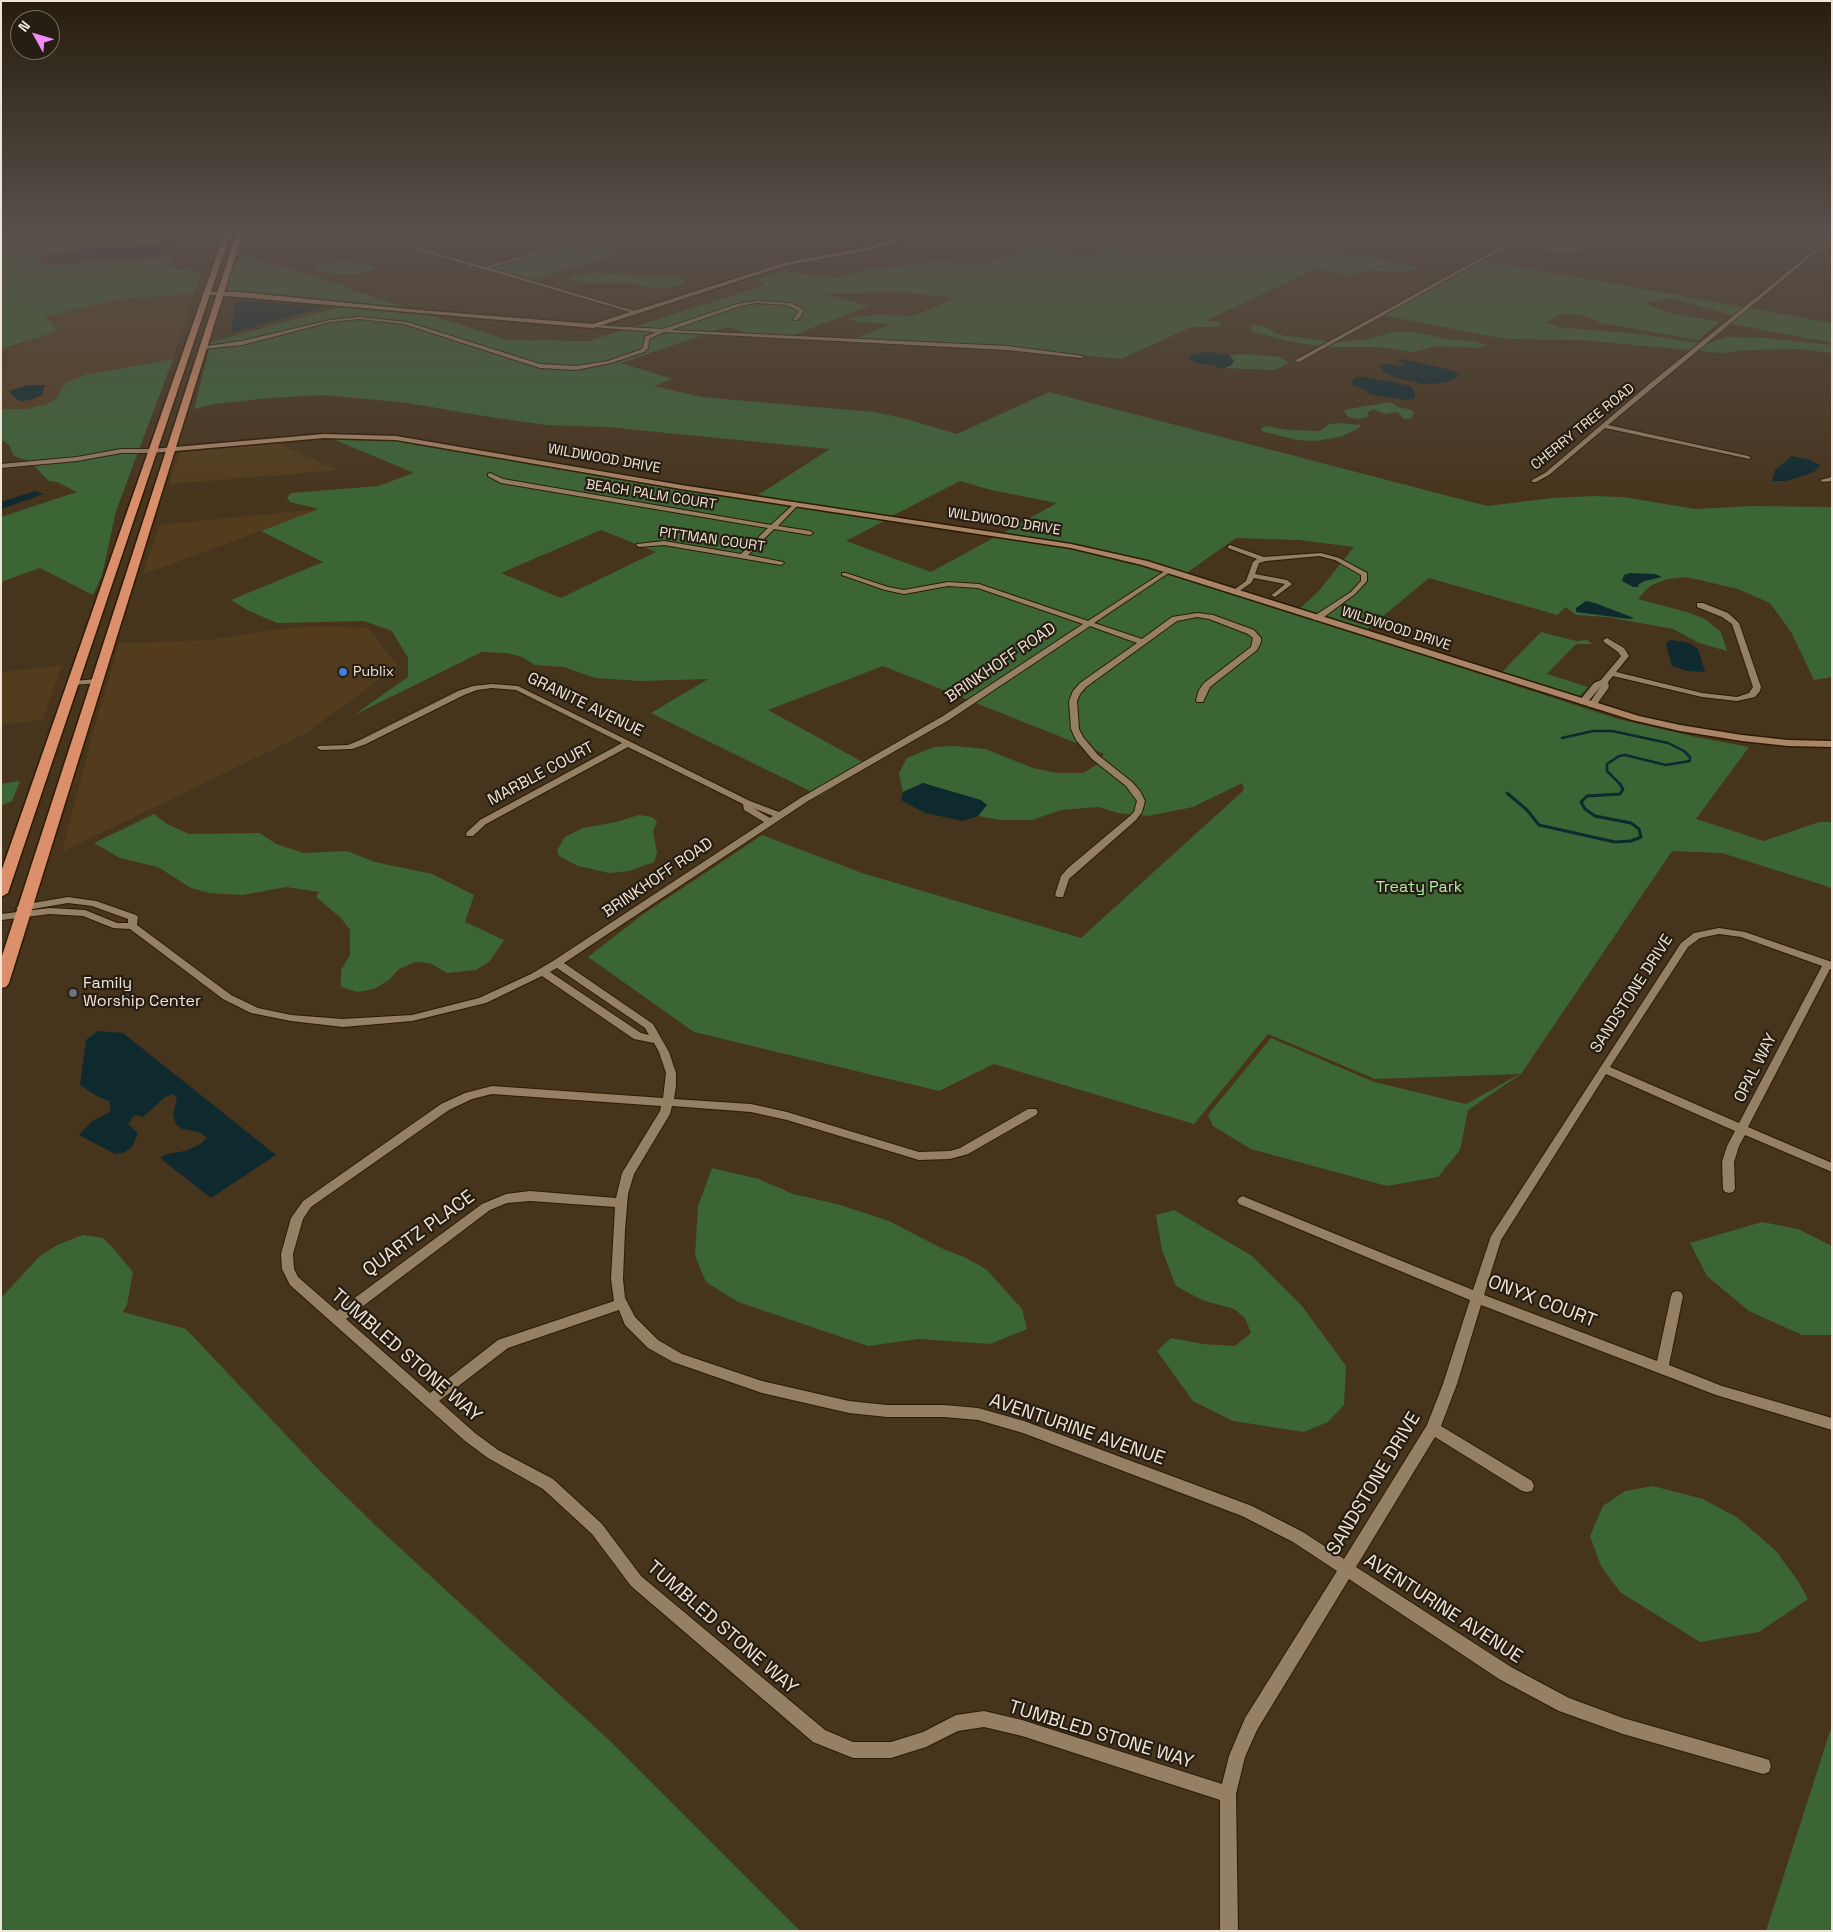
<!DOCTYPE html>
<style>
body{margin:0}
#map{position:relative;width:1833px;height:1932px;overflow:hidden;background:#47341c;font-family:"Space Grotesk",sans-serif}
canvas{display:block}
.frame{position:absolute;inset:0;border:2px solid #f0e4d6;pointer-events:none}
.north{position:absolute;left:10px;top:10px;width:50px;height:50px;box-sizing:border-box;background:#261d13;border:1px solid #776d61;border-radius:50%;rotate:309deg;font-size:14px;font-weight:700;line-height:20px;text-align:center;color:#f0e4d6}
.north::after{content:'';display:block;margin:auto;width:18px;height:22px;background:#f18bf5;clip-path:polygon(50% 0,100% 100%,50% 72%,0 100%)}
</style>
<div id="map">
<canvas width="1833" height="1932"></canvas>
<div class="frame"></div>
<div class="north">N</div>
</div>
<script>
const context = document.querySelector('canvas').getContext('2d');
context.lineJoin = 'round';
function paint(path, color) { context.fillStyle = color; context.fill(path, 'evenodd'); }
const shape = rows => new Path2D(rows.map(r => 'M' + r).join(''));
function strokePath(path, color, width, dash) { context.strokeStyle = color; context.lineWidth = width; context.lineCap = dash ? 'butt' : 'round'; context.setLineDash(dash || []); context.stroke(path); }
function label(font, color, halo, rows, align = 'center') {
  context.font = font + ' "Space Grotesk",sans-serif'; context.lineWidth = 4.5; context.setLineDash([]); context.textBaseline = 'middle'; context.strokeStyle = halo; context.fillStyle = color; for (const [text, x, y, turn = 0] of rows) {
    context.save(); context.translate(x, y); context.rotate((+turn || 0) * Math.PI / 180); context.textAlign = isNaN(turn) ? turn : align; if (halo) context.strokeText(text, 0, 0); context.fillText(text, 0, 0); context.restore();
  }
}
paint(shape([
 [249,232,306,232,244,247],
 [360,232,454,232,403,245],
 [194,294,173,359,61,389,58,397,47,404,27,409,1,409,1,369,9,364,7,353,1,353,1,349,23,344,42,317,118,299],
 [271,441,339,470,169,484,180,450],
 [320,509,261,531,142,575,160,525],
 [310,626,368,628,398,666,305,734,62,852,92,736,119,643,208,640,259,632],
 [62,665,42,720,1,725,1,672]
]), '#533c1d');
paint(shape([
 [1,232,154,232,139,236,170,243,74,249,36,258,35,260,50,265,173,257,171,267,201,273,194,294,118,299,44,317,53,323,54,332,1,349],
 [1224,232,1332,232,1365,238,1335,251,1416,266,1419,269,1398,272,1370,270,1349,275,1315,269,1207,320,1222,323,1219,327,1191,327,1121,359,1016,349,851,340,892,324,858,322,848,319,851,317,879,315,913,316,956,298,898,292,825,294,869,306,788,337,760,336,726,327,621,363,672,379,654,386,701,397,874,412,903,418,957,434,1049,392,1487,506,1552,498,1594,496,1623,497,1695,509,1752,506,1832,507,1832,677,1814,680,1791,632,1770,603,1738,589,1686,577,1668,579,1652,585,1646,590,1638,599,1690,613,1705,619,1721,632,1727,651,1699,643,1673,629,1607,617,1576,615,1566,607,1557,615,1429,578,1365,631,1298,610,1317,593,1354,547,1299,540,1236,538,1185,574,1136,559,1094,549,1001,534,1057,503,991,490,960,481,890,517,755,497,830,449,607,427,546,425,484,416,408,403,325,395,268,398,214,404,194,409,211,342,347,305,424,313,508,340,589,341,765,285,757,280,783,271,826,277,848,276,864,271,931,261,950,261,978,266,1035,245,1089,257,1143,234,1195,244],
 [581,241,624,252,528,281,484,268],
 [1539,244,1566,244,1587,248,1572,254,1564,254,1538,249,1536,248],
 [240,254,304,273,416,311,225,292,231,272],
 [1482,260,1832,323,1832,343,1732,324,1735,316,1670,298,1645,303,1667,312,1719,322,1698,340,1602,323,1581,315,1560,314,1547,323,1559,327,1648,335,1699,343,1712,342,1726,337,1766,338,1832,345,1832,353,1800,349,1747,350,1722,353,1581,340,1512,339,1489,336,1382,315],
 [346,261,373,266,375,269,359,274,339,274,316,271,318,267,323,264],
 [594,273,674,277,683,279,684,282,680,285,670,287,651,288,624,282,595,283,570,280,570,277,575,276],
 [1252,325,1264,326,1275,333,1286,336,1333,342,1364,340,1395,332,1414,332,1451,340,1474,341,1487,345,1477,348,1437,346,1412,352,1377,347,1324,347,1288,341,1250,331],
 [1246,354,1280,357,1288,363,1275,370,1224,368,1230,366,1234,361,1229,355],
 [173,359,116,511,102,575,93,595,40,568,1,582,1,517,77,492,57,482,49,481,29,461,14,456,9,445,1,440,1,409,27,409,47,404,58,397,61,389,68,382,85,375],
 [1391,402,1398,407,1412,410,1414,413,1412,418,1404,419,1397,412,1385,414,1373,409,1368,412,1367,417,1359,419,1348,417,1344,411,1348,409],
 [1337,423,1361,425,1359,428,1340,437,1315,441,1297,440,1261,431,1262,428,1266,426,1289,430,1320,431,1330,424],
 [328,437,387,438,886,520,846,541,931,572,997,536,1071,547,1143,564,1618,719,1696,737,1749,747,1696,819,1764,841,1819,822,1832,822,1832,888,1722,853,1672,851,1521,1074,1468,1110,1460,1150,1438,1177,1387,1186,1251,1149,1213,1126,1208,1115,1271,1038,1374,1082,1466,1104,1520,1074,1375,1079,1268,1034,1194,1124,994,1064,939,1091,694,1032,588,957,642,915,762,835,862,873,1081,938,1244,790,1242,783,1193,807,1148,816,1118,813,1099,807,1061,810,1032,820,1001,820,978,816,987,805,923,783,903,792,899,773,907,758,934,747,955,746,985,749,1033,768,1057,773,1083,773,1098,764,1104,754,883,666,768,710,868,765,820,796,651,713,708,679,640,681,595,678,564,667,535,665,522,657,507,653,482,652,354,715,408,677,408,658,392,631,364,621,277,623,249,611,231,600,323,562,261,531,319,509,290,502,287,498,291,493,378,486,414,473],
 [601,530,656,552,561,598,501,573],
 [1541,632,1576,641,1587,640,1592,644,1576,644,1547,674,1588,687,1579,697,1501,673],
 [20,781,12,801,1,806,1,784],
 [154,814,167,824,189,834,260,833,276,844,304,853,347,851,375,862,432,874,474,895,465,922,504,940,490,961,476,970,447,973,430,963,415,962,399,969,389,980,374,989,357,992,341,987,341,970,350,955,350,930,341,918,316,897,319,892,286,887,243,895,209,893,191,888,158,867,120,858,94,843],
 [639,815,652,817,657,822,653,831,657,853,654,862,629,871,609,873,578,866,559,856,557,850,565,837,583,828,616,822],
 [712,1168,759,1179,793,1194,837,1204,889,1221,941,1248,964,1257,986,1269,1022,1309,1027,1329,990,1344,919,1339,868,1346,738,1302,706,1282,695,1256,698,1206],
 [1174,1210,1252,1256,1302,1306,1346,1366,1344,1405,1328,1422,1304,1432,1233,1421,1193,1401,1157,1351,1171,1338,1203,1344,1235,1346,1251,1333,1245,1318,1234,1309,1202,1300,1176,1286,1162,1250,1156,1215],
 [1762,1222,1798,1229,1832,1246,1832,1335,1802,1335,1749,1311,1707,1276,1690,1243],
 [83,1235,103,1238,113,1248,133,1272,127,1305,123,1312,186,1329,320,1471,376,1526,609,1740,800,1931,1,1931,1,1298,40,1256,59,1244],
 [1653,1486,1703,1499,1738,1518,1776,1551,1798,1581,1808,1599,1759,1632,1700,1642,1620,1592,1601,1566,1590,1536,1603,1506,1625,1491],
 [1832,1725,1832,1931,1766,1931]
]), '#3c6536');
paint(shape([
 [161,245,173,247,167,253,158,256,60,262,46,258,79,250],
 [239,301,246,301,323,307,235,332,231,330,235,305],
 [1210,352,1229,355,1234,361,1230,366,1224,368,1197,363,1189,359,1190,355,1193,354],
 [1403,359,1454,371,1459,376,1453,380,1443,383,1423,384,1396,378,1384,372,1379,366,1387,364,1403,366,1405,365,1397,360],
 [1355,377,1365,377,1411,386,1415,394,1414,399,1406,400,1371,395,1365,390,1352,385,1351,383],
 [28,385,45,385,42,395,31,400,22,401,16,399,9,391],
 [1792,456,1808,459,1820,465,1814,472,1787,481,1772,481,1775,470],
 [35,491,44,494,1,509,1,502],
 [1630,573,1655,574,1662,577,1645,581,1639,584,1638,587,1633,587,1622,581,1624,575],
 [1586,601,1595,603,1634,618,1629,619,1576,612,1576,608],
 [1672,640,1689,643,1698,649,1705,672,1687,671,1672,666,1666,645,1668,641],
 [923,783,981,800,987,805,978,816,963,821,925,813,901,800,903,792],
 [98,1031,123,1033,276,1155,211,1198,160,1158,167,1154,185,1151,199,1145,207,1138,199,1132,182,1129,176,1124,173,1115,177,1098,173,1094,165,1097,143,1117,134,1115,128,1124,138,1133,132,1147,123,1153,115,1154,79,1135,91,1122,111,1111,109,1101,97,1096,80,1085,86,1040]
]), '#0e2a2f');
strokePath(shape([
 [1562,738,1593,731,1612,731,1668,743,1684,751,1690,757,1690,761,1666,765,1625,755,1619,756,1607,764,1607,771,1621,785]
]), '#0e2a2f', 2.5);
strokePath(shape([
 [1507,793,1527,810,1539,825,1615,842,1631,841,1641,837,1639,829,1631,823,1595,816,1585,809,1581,802,1587,796,1620,794,1623,789,1620,784]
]), '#0e2a2f', 3);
const street = shape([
 [356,232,362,232,485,267,611,232,617,232,489,268,638,312,634,313,356,232],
 [976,232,983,232,1037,244,1035,245,976,232],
 [1528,232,1533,232,1299,362,1294,361,1528,232],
 [1832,236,1832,239,1608,425,1748,456,1750,457,1750,459,1605,428,1549,475,1536,482,1532,482,1532,480,1545,473,1648,385,1832,236],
 [757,301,790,303,803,309,802,315,797,320,793,320,799,311,787,305,757,303,740,306,671,330,1007,346,1084,356,1081,358,1007,350,664,332,649,339,648,348,644,352,611,363,576,370,540,368,404,324,359,319,330,322,242,345,203,349,200,347,242,341,330,320,359,317,407,322,540,364,576,366,608,361,640,350,643,348,645,337,656,332,593,327,591,325,663,329,737,304,757,301],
 [121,449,152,449,155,451,152,453,121,453,77,461,1,468,1,464,77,457,121,449],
 [490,473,503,479,771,525,796,502,799,504,798,505,778,526,810,531,813,533,810,535,774,529,748,555,783,562,784,563,781,565,664,545,639,547,636,545,637,544,664,541,741,554,768,528,501,483,488,476,488,474,490,473],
 [1832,477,1832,481,1823,482,1820,480,1832,477],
 [1230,545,1264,557,1321,553,1339,558,1367,573,1367,581,1355,594,1320,620,1314,620,1314,616,1351,592,1361,581,1361,575,1335,560,1319,556,1266,561,1259,563,1255,574,1287,580,1292,584,1291,585,1275,597,1271,595,1273,594,1285,584,1254,578,1251,583,1235,594,1231,592,1246,581,1253,562,1257,559,1228,548,1228,546,1230,545],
 [1168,569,1171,571,1170,572,1094,623,1142,639,1172,617,1197,613,1213,615,1254,630,1261,638,1261,642,1257,650,1210,687,1203,702,1197,702,1196,700,1199,690,1204,683,1251,647,1253,638,1248,634,1209,619,1197,617,1177,621,1086,687,1080,694,1077,701,1079,729,1083,737,1098,755,1132,782,1140,791,1145,801,1142,812,1136,820,1069,879,1063,897,1057,897,1055,895,1061,876,1068,868,1130,816,1134,812,1137,801,1126,786,1092,759,1076,740,1071,729,1069,701,1073,691,1080,683,1137,643,1090,626,949,720,808,801,564,963,653,1024,669,1052,676,1073,676,1086,674,1099,751,1104,787,1112,919,1152,950,1151,960,1148,1028,1109,1036,1109,1038,1112,1036,1115,968,1154,950,1159,919,1160,787,1120,751,1112,672,1106,670,1114,634,1174,628,1194,625,1230,623,1279,625,1298,635,1317,658,1340,682,1354,762,1381,849,1401,887,1405,944,1405,978,1408,1024,1421,1252,1506,1303,1532,1344,1559,1427,1425,1443,1384,1470,1300,1239,1204,1237,1201,1239,1198,1243,1196,1247,1198,1473,1290,1491,1236,1681,943,1694,933,1719,928,1745,932,1832,962,1832,969,1830,969,1748,1127,1832,1163,1832,1172,1745,1135,1739,1146,1734,1162,1735,1189,1733,1192,1729,1193,1725,1192,1723,1189,1722,1162,1727,1146,1735,1131,1606,1074,1501,1240,1484,1295,1657,1361,1671,1296,1673,1292,1677,1291,1681,1292,1683,1296,1669,1365,1722,1386,1832,1418,1832,1430,1716,1395,1481,1305,1457,1384,1441,1426,1532,1481,1534,1486,1532,1491,1527,1492,1522,1491,1435,1437,1356,1567,1511,1667,1569,1698,1623,1718,1763,1758,1769,1760,1771,1766,1769,1772,1763,1774,1623,1734,1559,1711,1499,1679,1349,1579,1257,1730,1245,1757,1236,1794,1238,1931,1220,1931,1220,1800,1022,1736,984,1727,958,1731,926,1747,891,1758,853,1758,813,1742,631,1586,592,1534,543,1489,488,1458,465,1441,290,1285,282,1269,281,1254,291,1218,303,1201,441,1104,465,1093,492,1086,663,1098,666,1073,659,1052,654,1043,634,1039,542,976,486,1003,412,1021,343,1027,291,1021,251,1013,223,999,130,929,113,928,83,916,50,914,1,920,1,914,50,908,85,910,117,923,128,923,128,919,92,906,68,903,21,911,16,908,21,905,68,897,96,901,136,915,138,917,137,925,231,995,258,1008,291,1015,343,1019,412,1015,479,998,531,974,553,961,764,822,744,810,743,804,628,747,486,824,473,836,467,836,466,834,467,832,480,820,622,743,516,690,492,688,477,690,464,695,366,744,352,749,321,750,317,748,318,746,348,745,360,740,458,691,473,686,492,684,518,686,750,801,779,812,802,797,943,716,1083,624,978,588,948,586,904,594,885,590,842,575,842,573,846,573,888,587,904,590,948,582,979,584,1088,621,1168,569],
 [753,808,773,816,770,818,753,808],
 [1719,934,1741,937,1822,966,1739,1123,1610,1067,1688,947,1700,938,1719,934],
 [557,968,645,1028,649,1035,641,1033,550,972,557,968],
 [492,1094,661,1106,660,1111,622,1173,616,1198,530,1191,506,1194,482,1204,337,1311,298,1277,294,1269,293,1254,303,1219,311,1207,449,1110,472,1099,492,1094],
 [530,1201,615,1207,611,1279,614,1301,498,1340,430,1393,346,1319,490,1210,507,1203,530,1201],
 [619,1310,625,1325,648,1348,673,1362,762,1393,849,1413,887,1417,944,1417,978,1420,1023,1433,1242,1516,1293,1542,1337,1571,1245,1718,1229,1756,1222,1784,1022,1720,984,1711,956,1715,923,1732,891,1742,853,1742,825,1730,641,1576,602,1524,553,1479,498,1450,475,1433,439,1401,508,1348,619,1310],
 [1697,603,1703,603,1728,613,1739,623,1761,687,1760,691,1755,697,1737,701,1702,697,1613,676,1608,682,1609,687,1595,707,1589,707,1588,705,1601,686,1586,704,1580,704,1580,700,1594,683,1601,680,1621,656,1618,652,1604,642,1603,640,1607,638,1624,648,1629,656,1616,672,1702,693,1737,697,1749,693,1753,687,1732,624,1722,617,1697,607,1697,603],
 [97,679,100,679,100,683,73,685,69,683,73,681,97,679]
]);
const secondary = shape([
 [915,232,923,232,865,251,787,265,593,328,203,294,206,292,240,292,418,310,593,324,784,263,864,248,915,232],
 [324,434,396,436,681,485,1071,544,1147,561,1639,716,1680,725,1742,735,1788,740,1832,741,1832,747,1788,746,1742,741,1680,731,1632,720,1142,565,1071,548,681,489,396,440,324,438,152,453,148,451,152,449,324,434]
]);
const highway = shape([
 [225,232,231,232,8,893,1,897,1,872,225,232],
 [237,232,243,232,9,983,6,987,1,988,1,959,237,232]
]);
strokePath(street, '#2c1b04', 2);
strokePath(secondary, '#2c1b04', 3);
strokePath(highway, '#2c1b04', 3);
paint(street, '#957f65');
paint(secondary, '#aa8467');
paint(highway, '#db906b');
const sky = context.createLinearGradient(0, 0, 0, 502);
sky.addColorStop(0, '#271d0f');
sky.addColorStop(0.46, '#58504b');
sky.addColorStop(1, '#58504b00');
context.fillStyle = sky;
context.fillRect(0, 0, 1833, 502);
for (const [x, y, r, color] of [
 [343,672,5,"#3f7fe0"],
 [73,993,5,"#6b7280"]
]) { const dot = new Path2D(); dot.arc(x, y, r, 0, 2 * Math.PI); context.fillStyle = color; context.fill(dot); strokePath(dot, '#261d13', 2); }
label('14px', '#f0e4d6', '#261d13', [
 ["CHERRY TREE ROAD",1583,427,-39],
 ["WILDWOOD DRIVE",604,459,10],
 ["BEACH PALM COURT",651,495,9],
 ["WILDWOOD DRIVE",1004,522,9],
 ["PITTMAN COURT",712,540,8],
 ["WILDWOOD DRIVE",1396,629,18]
]);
label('14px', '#f0e4d6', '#261d13', [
 ["Publix",353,672]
], 'left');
label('16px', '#f0e4d6', '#261d13', [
 ["BRINKHOFF ROAD",1001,663,-34],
 ["GRANITE AVENUE",585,705,26],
 ["MARBLE COURT",541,774,-28],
 ["BRINKHOFF ROAD",658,878,-34],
 ["SANDSTONE DRIVE",1632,994,-57],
 ["OPAL WAY",1756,1068,-63]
]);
label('16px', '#aeeea4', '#261d13', [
 ["Treaty Park",1419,888]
]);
label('16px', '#f0e4d6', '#261d13', [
 ["Family",83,984],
 ["Worship Center",83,1002]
], 'left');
label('19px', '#f0e4d6', '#261d13', [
 ["QUARTZ PLACE",419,1234,-36],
 ["ONYX COURT",1542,1302,21],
 ["TUMBLED STONE WAY",406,1356,41],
 ["AVENTURINE AVENUE",1077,1430,19],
 ["SANDSTONE DRIVE",1374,1484,-59],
 ["AVENTURINE AVENUE",1443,1609,33],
 ["TUMBLED STONE WAY",722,1628,41],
 ["TUMBLED STONE WAY",1101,1735,17]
]);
</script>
